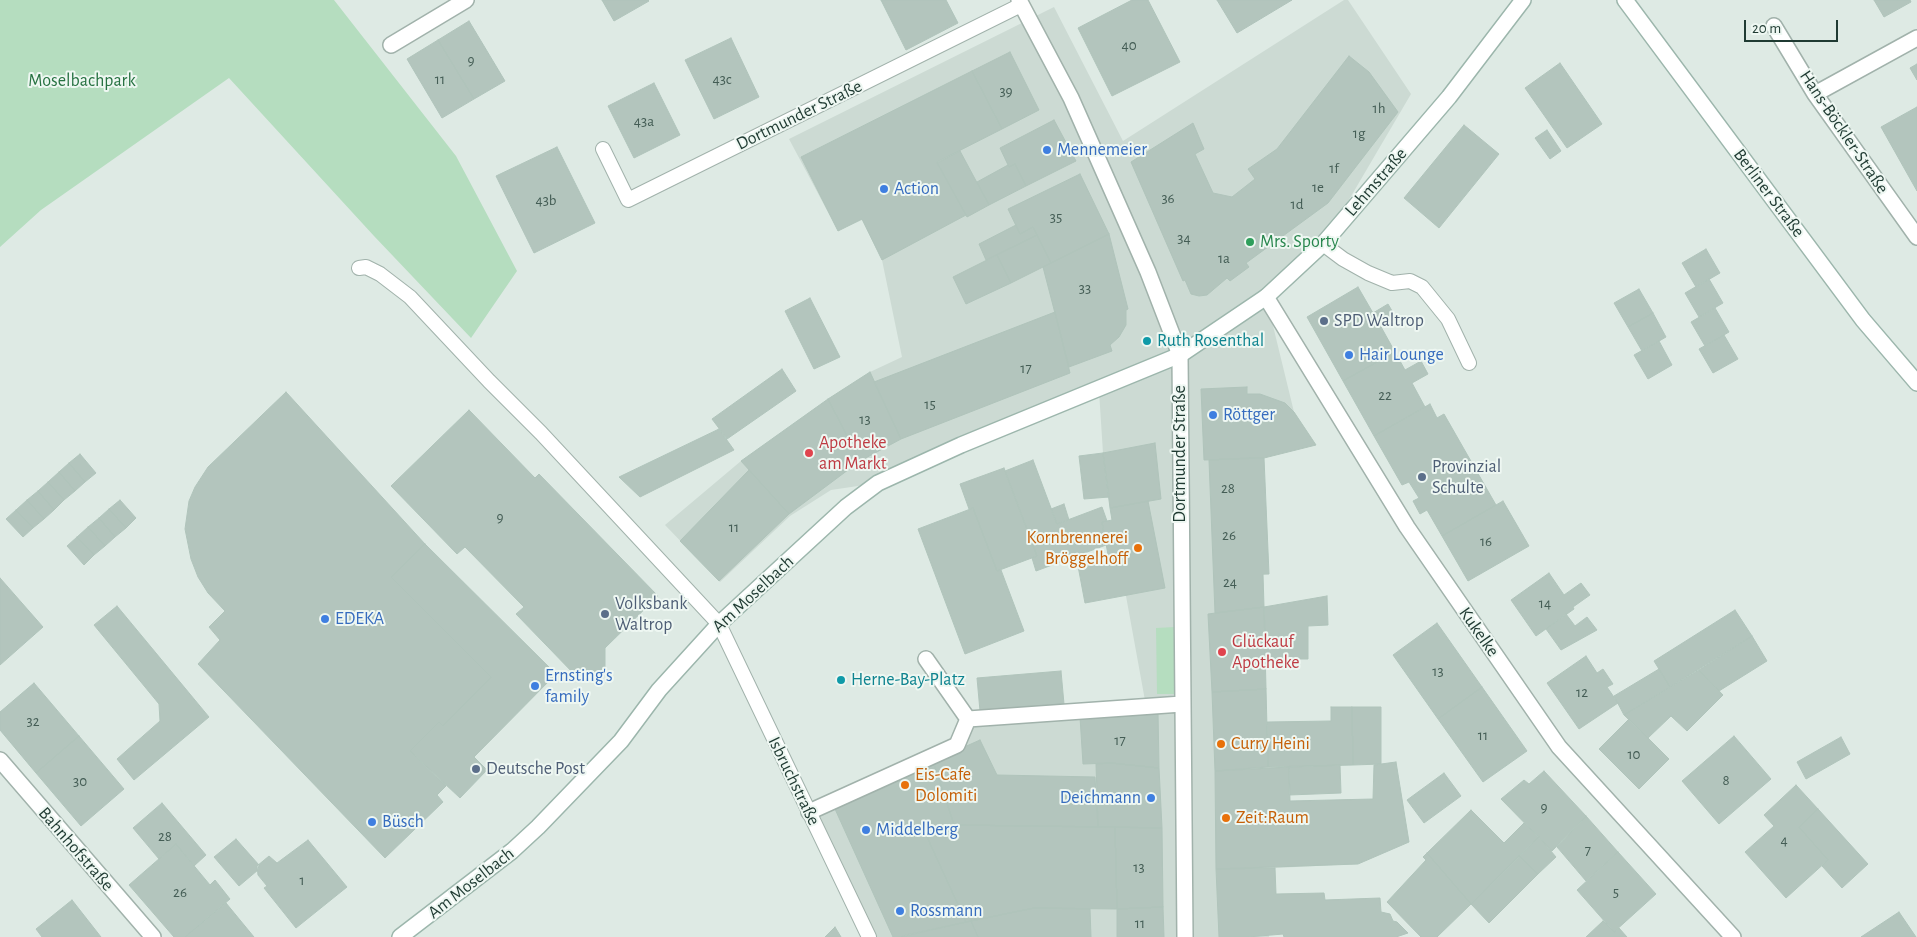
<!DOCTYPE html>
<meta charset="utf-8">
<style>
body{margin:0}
#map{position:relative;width:1917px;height:937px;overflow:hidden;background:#deeae4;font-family:"Alegreya Sans",sans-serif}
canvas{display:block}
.scale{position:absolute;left:1744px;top:20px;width:94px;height:22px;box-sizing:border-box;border:2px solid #1f3a32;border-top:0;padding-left:6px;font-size:15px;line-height:18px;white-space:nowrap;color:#1f3a32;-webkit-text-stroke:4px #eef7f2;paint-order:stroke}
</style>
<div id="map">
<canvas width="1917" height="937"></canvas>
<div class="scale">20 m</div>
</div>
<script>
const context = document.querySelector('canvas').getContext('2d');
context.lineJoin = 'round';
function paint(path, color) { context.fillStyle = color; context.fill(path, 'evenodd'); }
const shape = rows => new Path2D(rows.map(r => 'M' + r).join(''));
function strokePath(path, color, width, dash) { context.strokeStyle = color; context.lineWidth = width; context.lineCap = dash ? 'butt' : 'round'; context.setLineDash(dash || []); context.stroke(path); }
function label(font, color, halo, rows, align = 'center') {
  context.font = font + ' "Alegreya Sans",sans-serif'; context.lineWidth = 4; context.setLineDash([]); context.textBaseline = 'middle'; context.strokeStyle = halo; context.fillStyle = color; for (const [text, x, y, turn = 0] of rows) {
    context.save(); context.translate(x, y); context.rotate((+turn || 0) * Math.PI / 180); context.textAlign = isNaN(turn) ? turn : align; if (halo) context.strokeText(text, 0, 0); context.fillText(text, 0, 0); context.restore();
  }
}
paint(shape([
 [1344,0,1348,0,1411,94,1323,244,1266,297,1294,412,1316,445,1264,458,1269,574,1263,575,1268,766,1289,767,1290,801,1373,799,1374,765,1396,762,1409,842,1358,864,1275,868,1276,894,1324,893,1325,900,1380,898,1381,912,1390,914,1393,921,1397,922,1408,933,1396,937,1284,937,1283,934,1269,935,1269,937,869,937,809,812,957,745,968,719,1146,706,1110,508,1103,453,1099,391,878,483,831,490,790,516,720,582,665,525,741,461,828,399,870,372,902,357,882,260,862,220,838,231,789,139,1054,7,1123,141]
]), '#ccdad3');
paint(shape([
 [0,0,334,0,456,156,517,271,471,338,374,236,229,78,41,210,0,247],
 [1175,627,1175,694,1157,694,1156,628]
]), '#b5ddbf');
const building = shape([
 [602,0,648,0,649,1,614,21,602,0],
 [881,0,946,0,958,23,906,50,881,0],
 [1132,0,1148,0,1180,62,1112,96,1078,28,1132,0],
 [1217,0,1292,0,1237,33,1217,0],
 [1874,0,1910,0,1911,2,1884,17,1874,0],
 [469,21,505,81,474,99,438,40,469,21],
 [731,38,759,97,714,119,685,60,731,38],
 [438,40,474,99,442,118,407,59,438,40],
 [1010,52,1039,110,1002,129,972,71,1010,52],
 [1349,56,1369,72,1398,112,1328,203,1246,263,1249,267,1230,281,1227,278,1207,295,1199,296,1191,294,1185,280,1183,281,1131,162,1193,123,1204,149,1195,154,1213,193,1232,197,1255,179,1248,169,1277,149,1349,56],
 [1560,63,1602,124,1567,148,1525,88,1560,63],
 [1917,64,1917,80,1910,68,1917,64],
 [972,71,1002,129,937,162,966,215,882,260,862,219,838,231,801,157,972,71],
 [654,83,680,135,634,158,608,106,654,83],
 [1917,107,1917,191,1881,127,1917,107],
 [1054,120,1076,161,1026,186,1015,164,1009,167,1000,148,1054,120],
 [1464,125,1499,154,1439,228,1404,198,1464,125],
 [1547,130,1561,151,1550,159,1535,138,1547,130],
 [557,147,595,223,534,253,496,176,557,147],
 [960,151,989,205,967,217,937,163,960,151],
 [1015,164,1026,186,989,205,977,182,1008,165,1009,167,1015,164],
 [1080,174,1109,234,1051,263,1033,227,1020,234,1008,209,1080,174],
 [1016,225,1020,234,1033,227,1037,235,986,260,979,244,1016,225],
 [1109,234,1128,309,1126,310,1126,325,1119,337,1110,345,1112,351,1069,367,1043,267,1109,234],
 [1037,235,1051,263,1011,283,997,255,1037,235],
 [1706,249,1720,273,1696,287,1682,263,1706,249],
 [997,255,1011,283,966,304,953,277,997,255],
 [1709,279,1723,303,1699,317,1685,293,1709,279],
 [1358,287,1373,313,1388,304,1395,316,1380,325,1395,352,1343,381,1307,317,1358,287],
 [1639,289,1653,313,1628,327,1614,303,1639,289],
 [810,298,840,357,814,369,785,311,810,298],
 [1715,308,1729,332,1705,346,1691,322,1715,308],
 [1055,312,1070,373,901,439,874,382,1055,312],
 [1653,313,1666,337,1642,351,1628,327,1653,313],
 [1724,335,1738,359,1713,373,1699,349,1724,335],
 [1659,341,1672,365,1648,379,1634,355,1659,341],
 [1395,352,1405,370,1421,361,1428,374,1412,383,1425,407,1374,436,1343,381,1395,352],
 [782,369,796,391,727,439,712,419,782,369],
 [870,372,901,439,860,461,828,399,870,372],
 [1247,387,1247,394,1260,394,1285,403,1294,412,1316,445,1264,458,1204,460,1201,389,1247,387],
 [286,392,425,544,391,577,491,677,443,726,439,722,410,751,446,786,437,795,443,802,385,858,198,664,220,640,209,627,225,611,208,593,198,577,191,559,185,529,189,501,195,487,208,467,286,392],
 [828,399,860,461,789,514,741,461,828,399],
 [1430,404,1437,418,1444,414,1496,505,1442,536,1427,510,1420,514,1413,501,1419,498,1409,482,1402,485,1374,436,1430,404],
 [469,410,535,478,539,474,658,596,605,648,605,672,579,673,576,676,516,614,524,607,465,547,457,554,391,486,469,410],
 [719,429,734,450,640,497,619,477,719,429],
 [1155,443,1161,499,1110,508,1103,453,1155,443],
 [1103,453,1109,497,1084,499,1079,456,1103,453],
 [80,454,96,473,85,482,69,463,80,454],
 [1250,458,1264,458,1269,574,1263,574,1264,607,1215,613,1209,460,1250,458],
 [1033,460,1057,524,1102,507,1107,521,1102,522,1106,545,1036,571,1032,558,1037,556,1005,471,1033,460],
 [69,463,85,482,75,491,59,472,69,463],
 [1004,468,1037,556,997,571,973,508,969,509,960,484,1004,468],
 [749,470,789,514,719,581,680,541,749,470],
 [59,472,75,491,64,500,48,482,59,472],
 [48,482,64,500,54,510,38,491,48,482],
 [38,491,54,510,44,519,27,500,38,491],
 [27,500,44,519,33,528,16,510,27,500],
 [120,500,136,518,126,528,109,509,120,500],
 [1148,501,1165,588,1085,603,1078,566,1109,560,1102,522,1112,520,1110,508,1148,501],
 [1503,501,1529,546,1468,581,1442,536,1503,501],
 [1064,504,1069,520,1057,524,1051,509,1064,504],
 [973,508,997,571,1001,570,1024,631,965,654,918,529,973,508],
 [109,509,126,528,115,537,99,518,109,509],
 [16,510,33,528,23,537,6,519,16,510],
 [99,518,115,537,105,546,88,527,99,518],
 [88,527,105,546,94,555,77,537,88,527],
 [77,537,94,555,84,565,67,546,77,537],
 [425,544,556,674,474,757,487,770,460,798,410,751,439,722,443,726,491,677,391,577,425,544],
 [1549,573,1564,595,1581,583,1590,595,1573,607,1574,609,1536,636,1511,600,1549,573],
 [0,578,43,627,0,665,0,578],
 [1327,596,1328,625,1308,626,1308,659,1266,659,1264,607,1327,596],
 [117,606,209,717,134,780,117,759,160,721,159,704,94,625,117,606],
 [1264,607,1266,689,1212,692,1208,614,1264,607],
 [1735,610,1752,636,1670,687,1654,661,1735,610],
 [1566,614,1575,626,1587,617,1597,630,1561,650,1546,629,1566,614],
 [1437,623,1482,687,1438,719,1393,655,1437,623],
 [1752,636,1767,661,1719,691,1699,670,1752,636],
 [1586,656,1597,673,1603,669,1613,684,1607,687,1618,703,1579,729,1547,683,1586,656],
 [1659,669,1670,687,1624,715,1614,696,1659,669],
 [1699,670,1723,695,1687,731,1671,716,1648,738,1624,715,1699,670],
 [1061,671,1064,704,980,711,977,678,1061,671],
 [34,683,79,736,36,773,0,730,0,712,34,683],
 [1482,687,1527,751,1483,782,1438,719,1482,687],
 [1266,689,1268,767,1215,771,1212,692,1266,689],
 [1331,707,1352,707,1353,765,1268,767,1267,722,1331,721,1331,707],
 [1352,707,1381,707,1381,764,1353,765,1352,707],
 [1158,712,1159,768,1111,763,1083,764,1080,717,1158,712],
 [1629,719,1669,759,1639,789,1599,749,1629,719],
 [79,736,124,789,81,826,36,773,79,736],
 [1734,736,1771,779,1719,824,1682,781,1734,736],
 [1841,737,1850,754,1806,779,1797,762,1841,737],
 [980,740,997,775,1095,777,1098,827,954,825,933,761,980,740],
 [933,761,954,825,927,837,966,922,901,937,893,937,835,809,888,786,886,782,933,761],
 [1396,762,1409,842,1358,864,1216,869,1215,771,1289,767,1290,801,1373,799,1374,765,1396,762],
 [1111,763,1159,768,1162,828,1098,827,1096,764,1111,763],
 [1340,765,1341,793,1289,795,1289,767,1340,765],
 [1544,771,1586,816,1552,851,1501,799,1524,780,1529,784,1544,771],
 [1444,773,1461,796,1424,823,1407,800,1444,773],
 [1796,785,1818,809,1799,827,1828,860,1786,898,1745,852,1774,826,1764,815,1796,785],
 [162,803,206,855,194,866,176,844,159,859,133,828,162,803],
 [1818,809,1868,864,1842,888,1822,866,1828,860,1799,827,1818,809],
 [1471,810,1504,843,1524,823,1539,837,1471,904,1427,853,1471,810],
 [1586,816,1618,852,1586,881,1557,847,1586,816],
 [954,825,1115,827,1117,909,1034,908,966,922,927,837,954,825],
 [1115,827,1162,828,1163,907,1117,909,1115,827],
 [1539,837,1556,857,1538,874,1519,856,1539,837],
 [236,839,259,865,258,870,239,886,214,857,236,839],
 [308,840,347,887,296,928,264,888,267,886,258,875,257,866,269,856,277,863,308,840],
 [176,844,210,885,215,880,230,899,185,937,174,937,129,885,176,844],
 [1618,852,1656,894,1614,932,1577,890,1618,852],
 [1427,853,1471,904,1437,937,1421,937,1387,902,1426,860,1423,857,1427,853],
 [1519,856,1538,874,1489,923,1471,904,1519,856],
 [1275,868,1276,894,1324,893,1325,900,1380,898,1381,912,1390,914,1393,921,1397,922,1408,933,1396,937,1284,937,1283,934,1248,937,1219,937,1216,869,1275,868],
 [72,900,101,937,42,937,36,929,72,900],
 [226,903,254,937,185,937,226,903],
 [1163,907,1164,937,1117,937,1117,909,1163,907],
 [1034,908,1090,909,1091,937,978,937,971,921,1034,908],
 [1899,912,1916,937,1861,937,1899,912],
 [971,921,978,937,901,937,906,935,971,921],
 [1603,921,1614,932,1619,928,1627,937,1586,937,1603,921],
 [835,927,841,937,825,937,835,927]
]);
paint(building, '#b3c5bd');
strokePath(building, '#b0c4bb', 1);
const lane = shape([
 [603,149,628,200,1021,5],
 [1323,244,1343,259,1368,273,1392,283,1410,281,1422,287,1448,319,1469,363],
 [359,268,366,267,380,274,410,297,489,381,541,433,719,624,869,937]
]);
const street = shape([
 [1019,0,1071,98,1148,272,1180,355,1185,937],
 [1774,26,1815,94,1917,237],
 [391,45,466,0],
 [1815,94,1917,38],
 [1266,297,1407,527,1559,747,1733,937],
 [926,659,968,719,1182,704],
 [0,760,153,937],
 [809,812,957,745,968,719]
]);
const secondary = shape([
 [1625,0,1863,320,1917,383],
 [400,937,512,851,538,827,621,741,659,690,719,624,846,507,878,483,961,445,1180,355,1266,297,1323,244,1449,97,1523,0]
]);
strokePath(lane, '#a1b2ab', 16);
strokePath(street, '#a1b2ab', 18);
strokePath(secondary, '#9cb6ac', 18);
strokePath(lane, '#fff', 14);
strokePath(street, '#fff', 15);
strokePath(secondary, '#fff', 15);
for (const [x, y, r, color] of [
 [1047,150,5,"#3f7fe0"],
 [884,189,5,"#3f7fe0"],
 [1250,242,5,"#2e9e5b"],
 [1324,321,5,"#5c6f8a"],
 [1147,341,5,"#0f9aa8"],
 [1349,355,5,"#3f7fe0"],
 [1213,415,5,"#3f7fe0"],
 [809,453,5,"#e0444e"],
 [1422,477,5,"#5c6f8a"],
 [1138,548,5,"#e8710a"],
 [605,614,5,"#5c6f8a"],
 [325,619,5,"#3f7fe0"],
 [1222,652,5,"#e0444e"],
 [841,680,5,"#0f9aa8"],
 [535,686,5,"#3f7fe0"],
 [1221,744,5,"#e8710a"],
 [476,769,5,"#5c6f8a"],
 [905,785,5,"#e8710a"],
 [1151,798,5,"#3f7fe0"],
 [1226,818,5,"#e8710a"],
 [372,822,5,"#3f7fe0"],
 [866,830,5,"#3f7fe0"],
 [900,911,5,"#3f7fe0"]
]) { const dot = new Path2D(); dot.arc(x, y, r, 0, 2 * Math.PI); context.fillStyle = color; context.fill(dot); strokePath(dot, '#eef7f2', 2); }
label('15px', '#445d55', null, [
 ["40",1129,45],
 ["9",471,60],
 ["11",440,79],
 ["43c",722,79],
 ["39",1006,91],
 ["1h",1379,108],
 ["43a",644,121],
 ["1g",1359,133],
 ["1f",1334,168],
 ["1e",1318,187],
 ["36",1168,198],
 ["43b",546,200],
 ["1d",1297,204],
 ["35",1056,217],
 ["34",1184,238],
 ["1a",1224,258],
 ["33",1085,288],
 ["17",1026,368],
 ["22",1385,395],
 ["15",930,404],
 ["13",865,419],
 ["28",1228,488],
 ["9",500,517],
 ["11",734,527],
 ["26",1229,535],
 ["16",1486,541],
 ["24",1230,582],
 ["14",1545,603],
 ["13",1438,671],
 ["12",1582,692],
 ["32",33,721],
 ["11",1483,735],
 ["17",1120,740],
 ["10",1634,754],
 ["8",1726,780],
 ["30",80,781],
 ["9",1544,807],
 ["28",165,836],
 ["4",1784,840],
 ["7",1588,850],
 ["13",1139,867],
 ["1",302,880],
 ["26",180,892],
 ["5",1616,892],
 ["11",1140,923]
]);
label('18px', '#277242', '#eef7f2', [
 ["Moselbachpark",82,81]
]);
label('18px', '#1f3a32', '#eef7f2', [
 ["Dortmunder Straße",799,115,-26],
 ["Hans-Böckler-Straße",1844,132,56],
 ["Lehmstraße",1376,182,-49],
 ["Berliner Straße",1769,193,53],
 ["Dortmunder Straße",1180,454,-90],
 ["Am Moselbach",753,594,-43],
 ["Kukelke",1479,632,55],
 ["Isbruchstraße",794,781,64],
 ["Bahnhofstraße",76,849,49],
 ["Am Moselbach",471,883,-38]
]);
label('18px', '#366cbe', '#eef7f2', [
 ["Mennemeier",1057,150],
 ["Action",894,189],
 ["Hair Lounge",1359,355],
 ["Röttger",1223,415],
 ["EDEKA",335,619],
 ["Ernsting's",545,676],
 ["family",545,697],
 ["Deichmann",1141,798,"right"],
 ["Büsch",382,822],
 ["Middelberg",876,830],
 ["Rossmann",910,911]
], 'left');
label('18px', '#27864d', '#eef7f2', [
 ["Mrs. Sporty",1260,242]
], 'left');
label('18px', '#4e5e75', '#eef7f2', [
 ["SPD Waltrop",1334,321],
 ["Provinzial",1432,467],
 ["Schulte",1432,488],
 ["Volksbank",615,604],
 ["Waltrop",615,625],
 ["Deutsche Post",486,769]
], 'left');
label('18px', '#0d838f', '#eef7f2', [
 ["Ruth Rosenthal",1157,341],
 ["Herne-Bay-Platz",851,680]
], 'left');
label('18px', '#be3a42', '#eef7f2', [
 ["Apotheke",819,443],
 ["am Markt",819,464],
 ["Glückauf",1232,642],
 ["Apotheke",1232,663]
], 'left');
label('18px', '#c56008', '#eef7f2', [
 ["Kornbrennerei",1128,538,"right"],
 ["Bröggelhoff",1128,559,"right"],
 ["Curry Heini",1231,744],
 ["Eis-Cafe",915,775],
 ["Dolomiti",915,796],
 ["Zeit:Raum",1236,818]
], 'left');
</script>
